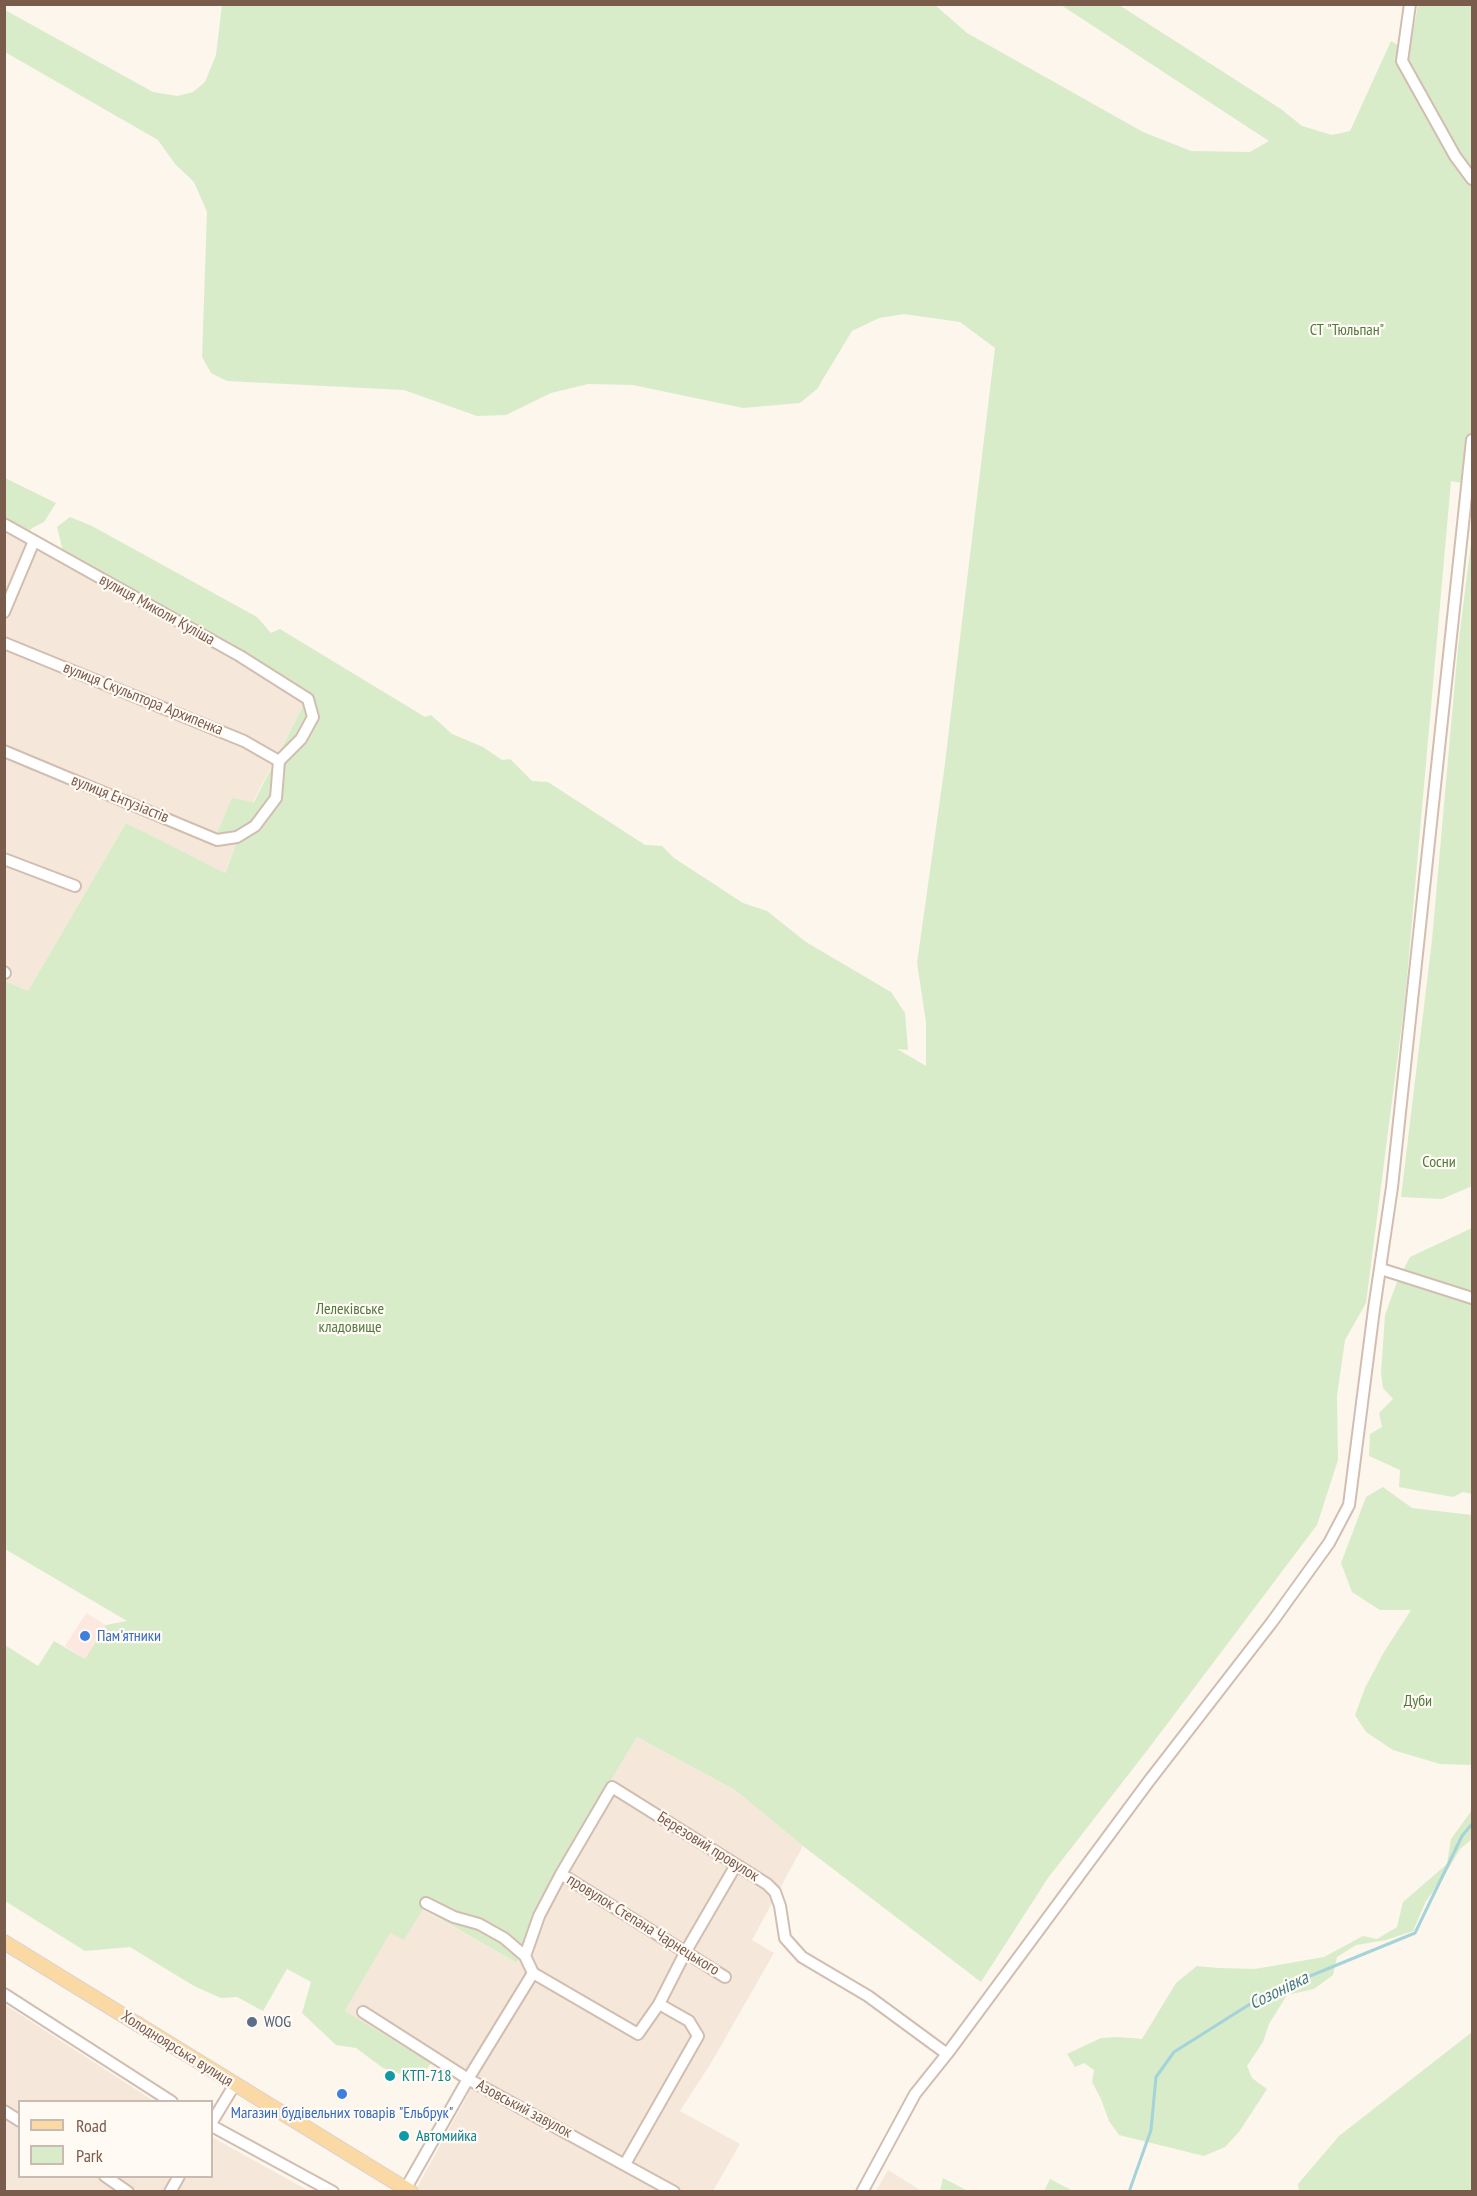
<!DOCTYPE html>
<meta charset="utf-8">
<style>
body{margin:0}
#map{position:relative;width:1477px;height:2196px;overflow:hidden;background:#fdf6ec;font-family:"PT Sans Narrow",sans-serif}
canvas{display:block}
.frame{position:absolute;inset:0;border:6px solid #7a5c4d;pointer-events:none}
.legend{position:absolute;left:18px;top:2100px;width:195px;height:78px;box-sizing:border-box;background:#fffaf3;border:2px solid #cabbb1;margin:0;padding:8px 10px;list-style:none;font-size:18px;color:#7a5c4d}
.legend li{display:flex;align-items:center;gap:12px;height:30px}
.legend b{width:30px;border:2px solid #cabbb1}
</style>
<div id="map">
<canvas width="1477" height="2196"></canvas>
<div class="frame"></div>
<ul class="legend">
<li><b style="height:8px;background:#fbd9a5"></b>Road</li>
<li><b style="height:16px;background:#d8ecc9"></b>Park</li>
</ul>
</div>
<script>
const context = document.querySelector('canvas').getContext('2d');
context.lineJoin = 'round';
function paint(path, color) { context.fillStyle = color; context.fill(path, 'evenodd'); }
const shape = rows => new Path2D(rows.map(r => 'M' + r).join(''));
function strokePath(path, color, width, dash) { context.strokeStyle = color; context.lineWidth = width; context.lineCap = dash ? 'butt' : 'round'; context.setLineDash(dash || []); context.stroke(path); }
function label(font, color, halo, rows, align = 'center') {
  context.font = font + ' "PT Sans Narrow",sans-serif'; context.lineWidth = 4.5; context.setLineDash([]); context.textBaseline = 'middle'; context.strokeStyle = halo; context.fillStyle = color; for (const [text, x, y, turn = 0] of rows) {
    context.save(); context.translate(x, y); context.rotate((+turn || 0) * Math.PI / 180); context.textAlign = isNaN(turn) ? turn : align; if (halo) context.strokeText(text, 0, 0); context.fillText(text, 0, 0); context.restore();
  }
}
paint(shape([
 [4,520,63,551,309,694,253,802,232,799,217,833,236,844,224,874,126,823,28,991,5,981],
 [637,1737,735,1790,803,1846,752,1940,774,1953,711,2063,680,2111,740,2144,713,2191,415,2191,471,2089,345,2011,390,1932,404,1939,422,1909,517,1963,546,1889],
 [4,2004,154,2101,20,2102,20,2176,212,2176,212,2137,309,2191,5,2191],
 [888,2170,922,2191,876,2191]
]), '#f5e8da');
paint(shape([
 [86,1613,106,1625,85,1659,65,1646]
]), '#fde8e0');
paint(shape([
 [222,5,935,5,967,33,1143,132,1191,151,1250,152,1269,141,1061,5,1119,5,1281,109,1302,126,1332,135,1350,131,1391,41,1409,52,1418,5,1472,5,1472,485,1451,481,1405,1000,1366,1303,1345,1340,1337,1396,1338,1460,1317,1525,1149,1748,1048,1878,981,1982,803,1846,735,1790,637,1737,546,1889,517,1963,423,1909,404,1940,390,1933,345,2011,431,2063,419,2080,383,2068,356,2048,336,2045,302,2013,311,1982,287,1969,263,2011,237,1997,221,1998,194,1986,130,1947,85,1951,5,1901,5,1645,38,1666,54,1641,85,1659,106,1625,127,1621,5,1549,5,981,28,991,126,823,225,873,236,844,217,833,232,798,254,802,309,694,63,551,57,527,70,517,92,526,257,617,271,633,280,629,425,717,431,715,452,734,483,747,502,760,510,759,532,781,548,782,645,845,662,846,674,858,743,903,767,911,806,942,891,992,905,1013,908,1050,897,1049,926,1066,926,1022,917,963,944,771,995,348,960,322,904,314,879,318,852,331,817,389,800,403,743,408,633,385,588,384,551,393,506,415,477,416,404,390,227,381,211,373,202,357,207,212,194,182,175,164,158,140,5,52,5,10,153,92,177,96,193,92,205,82,216,55],
 [5,478,56,503,44,522,32,528,28,533,5,520],
 [1472,535,1472,1186,1442,1199,1401,1197,1432,940,1458,647],
 [1472,1228,1472,1494,1463,1492,1453,1497,1399,1487,1400,1470,1369,1456,1370,1434,1382,1427,1379,1413,1393,1399,1383,1388,1381,1374,1385,1315,1397,1282,1410,1257],
 [1383,1487,1412,1508,1472,1515,1472,1765,1440,1764,1393,1750,1366,1732,1355,1715,1365,1688,1384,1652,1411,1610,1380,1610,1352,1592,1341,1563,1366,1497],
 [1472,1810,1472,1839,1460,1849,1443,1878,1426,1901,1413,1931,1386,1940,1356,1945,1337,1957,1333,1975,1314,1989,1287,1995,1269,2024,1263,2042,1247,2066,1252,2078,1267,2089,1239,2132,1225,2147,1204,2156,1119,2135,1109,2121,1101,2099,1092,2082,1094,2070,1084,2063,1075,2067,1067,2054,1101,2038,1118,2037,1142,2039,1176,1983,1197,1966,1218,1968,1255,1969,1324,1957,1363,1936,1377,1939,1397,1927,1403,1902,1447,1864,1451,1839],
 [1472,2032,1472,2191,1299,2191,1298,2184,1339,2136],
 [943,2178,968,2191,940,2191],
 [1050,2179,1073,2191,1044,2191]
]), '#d8ecc9');
strokePath(shape([
 [1129,2192,1151,2130,1156,2077,1174,2052,1266,1994,1415,1933,1462,1836,1472,1824]
]), '#a5d3da', 3);
const minor = shape([
 [1410,4,1402,61,1455,156,1472,179],
 [4,524,240,656,308,699,313,717,301,739,279,761,276,798,255,826,237,837,217,840,4,751],
 [4,612,34,541],
 [4,643,244,741,279,761],
 [4,859,75,886],
 [4,972,5,973],
 [1381,1269,1472,1298],
 [561,1874,725,1977],
 [426,1903,454,1917,479,1924,504,1938,525,1956,533,1973,638,2034,659,2004,686,1951,736,1865],
 [525,1956,539,1916,561,1874,612,1787,767,1884,775,1892,780,1906,785,1938,802,1957,868,1996,947,2054],
 [4,1994,172,2102],
 [363,2012,468,2079,674,2192],
 [4,2111,20,2121],
 [212,2122,235,2084],
 [212,2126,333,2192],
 [625,2164,698,2036,689,2021,659,2004],
 [105,2176,128,2192],
 [406,2188,468,2079,533,1973],
 [170,2192,179,2176],
 [862,2192,915,2094,947,2054,1149,1781,1272,1622,1329,1543,1349,1505,1374,1309,1392,1187,1472,440]
]);
const major = shape([
 [4,1942,411,2192]
]);
strokePath(minor, '#d1beb0', 14);
strokePath(major, '#dad1cd', 16);
strokePath(minor, '#fff', 10);
strokePath(major, '#fbd9a5', 14);
for (const [x, y, r, color] of [
 [85,1636,6,"#3f7fe0"],
 [252,2022,6,"#5c6f8a"],
 [390,2076,6,"#0f9aa8"],
 [342,2094,6,"#3f7fe0"],
 [404,2136,6,"#0f9aa8"]
]) { const dot = new Path2D(); dot.arc(x, y, r, 0, 2 * Math.PI); context.fillStyle = color; context.fill(dot); strokePath(dot, '#fffaf3', 2); }
label('16px', '#537a41', '#fffaf3', [
 ["СТ \"Тюльпан\"",1347,330],
 ["Сосни",1439,1162],
 ["Лелеківське",350,1309],
 ["кладовище",350,1327],
 ["Дуби",1418,1701]
]);
label('16px', '#7a5c4d', '#fffaf3', [
 ["вулиця Миколи Куліша",157,610,29],
 ["вулиця Скульптора Архипенка",143,699,22],
 ["вулиця Ентузіастів",120,799,22],
 ["Березовий провулок",708,1847,32],
 ["провулок Степана Чарнецького",643,1925,32],
 ["Холодноярська вулиця",177,2049,32],
 ["Азовський завулок",524,2109,28]
]);
label('16px', '#366cbe', '#fffaf3', [
 ["Пам'ятники",97,1636],
 ["Магазин будівельних товарів \"Ельбрук\"",342,2113,"center"]
], 'left');
label('16px', '#4e5e75', '#fffaf3', [
 ["WOG",264,2022]
], 'left');
label('16px', '#0d838f', '#fffaf3', [
 ["КТП-718",402,2076],
 ["Автомийка",416,2136]
], 'left');
label('italic 18px', '#437c86', '#fffaf3', [
 ["Созонівка",1279,1991,-26]
]);
</script>
